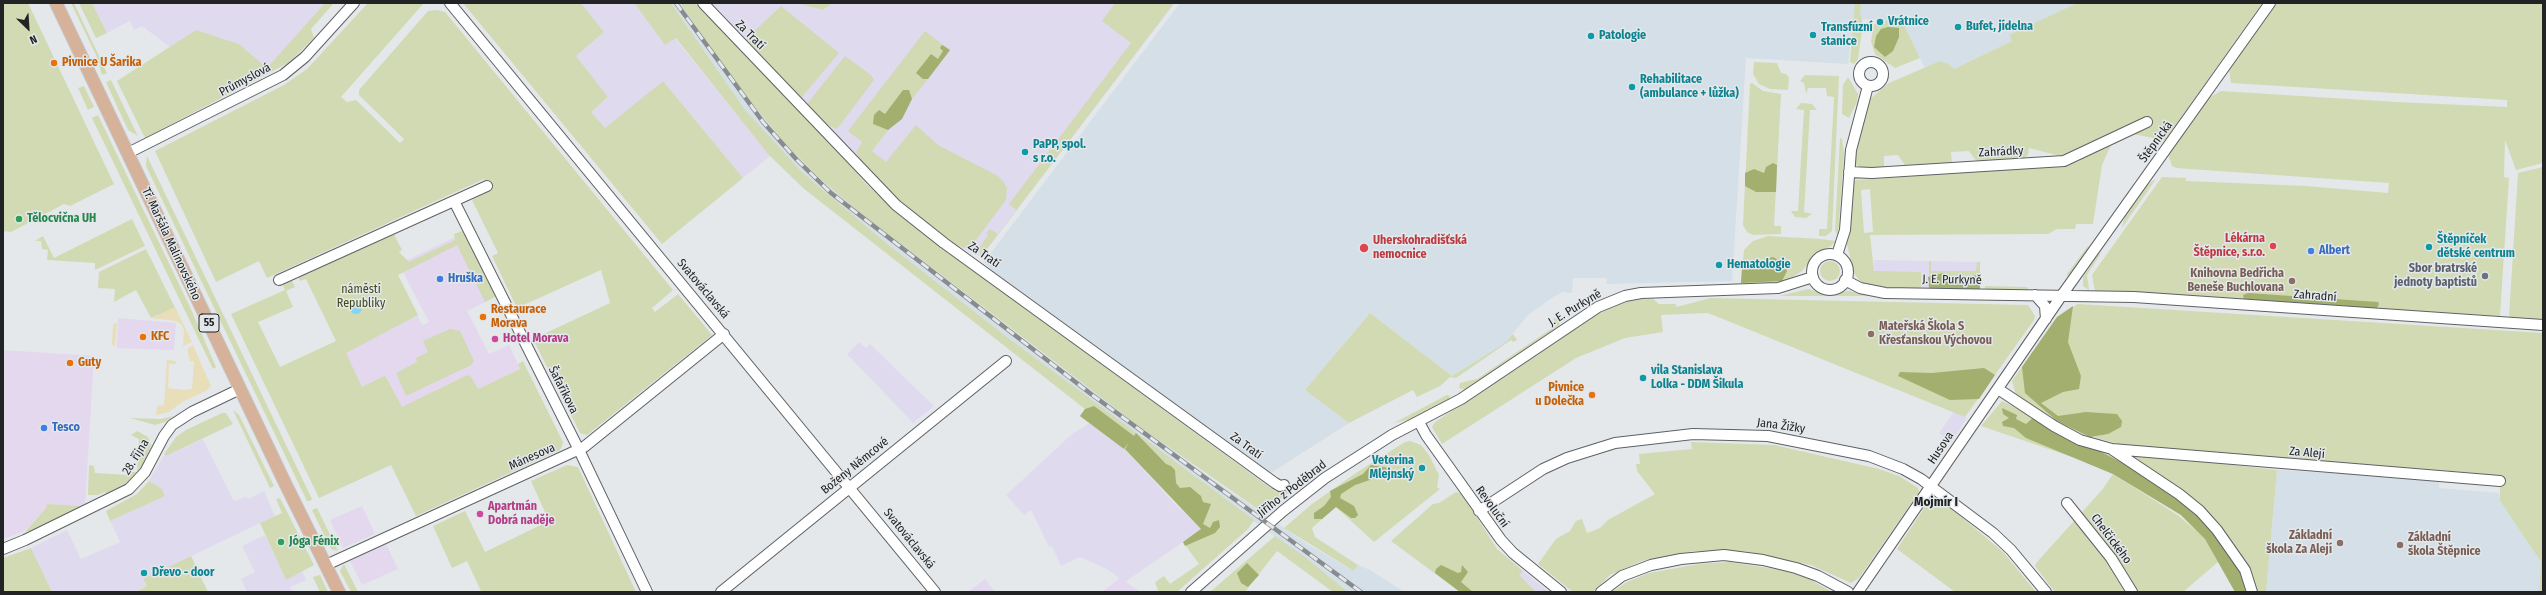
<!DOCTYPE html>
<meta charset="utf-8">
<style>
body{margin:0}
#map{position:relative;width:2546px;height:595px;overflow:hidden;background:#e4e8eb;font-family:"Fira Sans Condensed",sans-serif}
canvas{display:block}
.frame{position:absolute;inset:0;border:4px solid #212324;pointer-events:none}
.north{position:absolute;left:8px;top:8px;width:40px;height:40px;-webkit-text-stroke:3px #e4e8eb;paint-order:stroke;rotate:155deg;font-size:11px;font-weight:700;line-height:16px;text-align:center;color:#212324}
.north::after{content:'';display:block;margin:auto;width:14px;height:18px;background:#212324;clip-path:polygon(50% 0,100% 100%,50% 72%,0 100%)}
</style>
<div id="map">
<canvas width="2546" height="595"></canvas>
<div class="frame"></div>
<div class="north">N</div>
</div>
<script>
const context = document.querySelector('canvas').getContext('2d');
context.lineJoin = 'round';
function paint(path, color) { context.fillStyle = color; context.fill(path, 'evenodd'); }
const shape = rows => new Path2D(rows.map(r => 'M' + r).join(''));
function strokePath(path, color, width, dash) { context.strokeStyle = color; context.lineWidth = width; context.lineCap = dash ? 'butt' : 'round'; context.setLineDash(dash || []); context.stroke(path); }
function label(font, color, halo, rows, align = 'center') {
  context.font = font + ' "Fira Sans Condensed",sans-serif'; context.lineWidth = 3; context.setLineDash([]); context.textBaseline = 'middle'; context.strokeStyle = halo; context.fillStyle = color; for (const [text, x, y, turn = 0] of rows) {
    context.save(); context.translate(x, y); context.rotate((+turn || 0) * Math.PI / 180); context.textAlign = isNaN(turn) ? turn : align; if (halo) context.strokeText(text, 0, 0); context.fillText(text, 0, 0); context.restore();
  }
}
paint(shape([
 [459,235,491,299,467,311,489,354,509,345,520,369,478,389,458,379,402,408,386,377,384,376,362,387,343,348,416,312,422,325,429,322,399,264],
 [118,318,176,323,174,350,117,348],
 [3,350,94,356,85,506,47,504,46,508,25,531,3,539],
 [362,506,375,534,343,548,330,520],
 [386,544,398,569,362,585,350,561],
 [1120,578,1139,591,1102,592],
 [985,579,995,592,968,592]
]), '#e3d8ed');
paint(shape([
 [92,3,325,3,267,69,239,44,196,30,170,47,142,26,134,30,130,21,107,33],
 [581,3,634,3,665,45,675,38,770,156,743,178,663,81,605,129,591,112,608,97,575,56,604,32],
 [712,3,1175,3,981,257,957,246,856,158],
 [1874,260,1980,262,1980,290,1879,288,1874,271],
 [859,342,866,348,870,344,934,406,913,423,847,354],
 [1955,410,1967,418,1951,442,1939,433],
 [1090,423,1125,449,1175,504,1202,529,1125,582,1107,569,1080,557,1061,566,1052,546,1049,547,1031,510,1024,515,1006,495,1072,434],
 [203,439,234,501,246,497,248,499,264,491,275,516,143,579,147,586,136,592,52,592,31,548,67,530,81,559,120,542,110,521,165,496,162,489,149,481,164,455,166,456],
 [265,535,286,579,302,571,306,580,290,587,293,592,247,592,241,579,255,572,242,546],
 [1497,549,1523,571,1549,592,1518,592]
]), '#e0daef');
paint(shape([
 [671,3,680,3,736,84,783,141,819,178,858,211,1043,354,1212,479,1309,545,1354,571,1358,565,1370,570,1404,592,1349,592,1011,340,885,242,803,173,767,135,746,111],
 [1180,3,2077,3,2009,35,2012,41,1954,69,1949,64,1940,61,1925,68,1902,21,1861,19,1854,19,1848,64,1746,58,1732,281,1606,284,1607,278,1573,278,1572,293,1563,292,1553,297,1528,315,1505,343,1452,376,1370,313,1305,390,1349,423,1271,473,1018,289,999,279,984,262],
 [2277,470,2439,479,2439,488,2499,493,2500,501,2541,562,2539,592,2266,592]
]), '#d4dfe7');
paint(shape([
 [3,3,28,3,114,184,70,206,64,204,11,232,3,231],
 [71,3,74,3,107,73,102,75,96,55],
 [79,3,92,3,107,33,96,38],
 [325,3,334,3,311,29,314,38,288,63,145,138,117,81,196,30,239,44,267,68],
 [368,3,424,3,341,97,347,102,356,100,400,143,404,139,359,95,359,90,428,11,437,10,445,12,673,290,652,308,655,312,678,294,712,335,587,435,580,433,533,339,610,303,601,270,517,308,492,256,498,253,472,200,490,191,484,179,267,278,259,261,216,282,155,151,284,85,307,69],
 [463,3,581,3,604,32,576,56,608,97,591,112,605,128,663,81,743,178,662,244],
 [634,3,671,3,746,111,803,173,885,242,1011,340,1254,520,1248,529,1177,592,1159,592,1155,583,1158,580,1164,576,1170,584,1199,564,1183,542,1201,529,1125,449,1129,442,1124,449,1080,416,1085,409,803,188,768,154,676,38,665,45],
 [680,3,695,3,830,142,867,185,930,239,1276,492,1294,489,1262,512,1140,427,858,211,819,178,783,141,736,84],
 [797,3,832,3,823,10],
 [1115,3,1174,3,981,257,979,248,988,235,986,233,990,229,998,234,1016,210,1009,204,1131,43,1102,21],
 [1855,3,1861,3,1860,14,1863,24,1858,59,1854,64,1850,62],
 [2077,3,2262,3,2165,140,2132,134,2114,138,2102,165,2093,224,2076,224,2075,229,2057,229,2048,234,1870,235,1874,271,1921,272,1921,289,1879,288,1866,285,1859,280,1854,273,1847,244,1852,185,1856,180,2064,166,2080,161,2029,148,2028,155,2023,159,1977,162,1969,151,1951,152,1952,163,1905,165,1898,155,1884,156,1884,167,1861,168,1854,163,1854,154,1870,99,1889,83,1940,61,1949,64,1954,69,2012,41,2009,35],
 [1870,189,1873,232,1864,233,1861,190],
 [2275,3,2543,3,2543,163,2516,170,2505,140,2504,177,2509,178,2500,316,2095,291,2092,275,2162,177,2186,178,2186,181,2306,186,2388,193,2389,183,2176,168,2172,166,2168,154,2207,99,2221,91,2397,102,2507,107,2507,100,2231,83,2229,68],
 [781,6,839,53,801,98,745,40],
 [1885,20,1902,21,1920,58,1895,68,1875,54,1871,41,1874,24,1885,24],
 [925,31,950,50,872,151,886,162,916,125,938,145,998,176,1003,181,1007,188,1006,200,972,245,965,248,957,246,897,201,861,165,861,161,856,152,862,142,848,131],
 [845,56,871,75,874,80,837,129,827,125,807,104],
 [1754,62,1777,63,1781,73,1786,74,1789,78,1788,90,1770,89,1759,84,1753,74],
 [1805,75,1839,76,1832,231,1826,236,1819,236,1819,229,1827,229,1834,97,1827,96,1826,88,1808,88,1806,94,1804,83,1800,81],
 [1848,77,1858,94,1857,102,1849,118,1842,114,1843,85],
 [111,80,134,128,138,136,128,130,106,82],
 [1752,83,1763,91,1781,94,1774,226,1781,226,1781,234,1753,235,1747,232,1743,225,1750,84],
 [84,86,94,107,88,110,78,88],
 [1801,103,1812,104,1817,110,1810,110,1804,212,1812,214,1806,218,1795,217,1791,211,1798,211,1804,110,1796,109],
 [98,115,190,307,216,367,213,369,92,118],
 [1840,138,1842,139,1844,154,1838,236,1835,230],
 [147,156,312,499,310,501,307,501,146,166],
 [2543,167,2543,320,2509,317,2518,173],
 [2156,179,2131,215,2122,228,2125,215,2145,186],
 [132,219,145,246,95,270,95,263,47,260,48,250,42,249,41,241,35,241,43,236,54,258],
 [462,231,466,233,497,296,485,302,457,245,398,275,418,315,346,353,362,387,384,376,386,377,402,407,467,375,471,377,478,389,520,369,518,364,523,361,563,442,562,446,560,450,416,516,391,465,319,498,231,314,285,290,282,283,291,279,295,287,286,291,293,307,258,322,280,367,336,341,306,279,300,281,298,276,368,243,369,246,394,234,402,250,399,252,409,262,455,240,454,234],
 [1768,236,1821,239,1836,241,1831,246,1815,254,1802,271,1788,280,1771,283,1741,283,1744,250,1753,241],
 [2088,246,2091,248,2069,280,2067,274],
 [146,249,182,322,157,315,151,318,136,290,114,302,115,289,98,288,99,272],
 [2099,253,2100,255,2087,275,2089,290,2083,286,2083,277],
 '1820 271a10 10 0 1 1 20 0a10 10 0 1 1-20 0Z',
 [1929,261,1931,261,1931,271,1976,271,1977,262,1980,262,1980,290,1929,288],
 [1985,286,2027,287,2029,290,2029,291,1985,290],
 [1808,289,1825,294,1849,291,1871,296,1779,296],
 [1643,298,1653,299,1659,304,1676,304,1676,307,1711,298,2028,305,2035,316,2034,320,1965,417,1708,313,1661,315,1663,332,1625,338,1576,358,1442,444,1432,427,1435,422,1597,314,1623,303],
 [2078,304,2543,333,2543,592,2539,592,2541,562,2500,501,2500,475,2123,445,2082,434,2057,421,2016,395,2012,381,2057,317],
 [1370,313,1452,376,1505,343,1513,334,1517,340,1513,342,1511,340,1456,378,1450,377,1440,386,1417,397,1413,390,1349,423,1305,390],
 [1555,318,1560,321,1559,326,1465,390,1459,388,1460,383,1477,379,1557,325,1553,319],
 [450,329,460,331,474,361,471,365,406,396,396,373,417,362,416,358,428,352,423,341],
 [1447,395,1450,396,1448,401,1435,409,1412,419,1394,423],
 [2002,401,2103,450,2277,470,2266,592,2235,592,2214,554,2218,562,2183,592,2055,592,2035,566,2037,562,2102,490,2113,474,2179,516,2197,532,2181,515,2113,474,2078,459,1981,426],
 [233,410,239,415,274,486,270,488],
 [222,413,226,413,233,424,166,456,164,454,176,437,186,430],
 [173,416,165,422,155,425,130,418,161,419],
 [137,431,148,437,151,444,150,450,139,471,127,484,107,495,105,492,98,495,88,495,89,465,94,466,95,473,129,475,131,472,137,472,139,439,131,435],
 [1410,441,1421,445,1429,455,1439,475,1437,487,1440,489,1374,542,1336,507,1312,528,1315,537,1358,565,1354,571,1284,528,1312,504,1356,473,1405,442],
 [1691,442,1774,445,1879,469,1899,476,1918,488,1919,492,1859,578,1851,583,1811,565,1744,551,1694,551,1642,561,1610,575,1593,592,1573,592,1538,564,1556,539,1570,531,1576,521,1582,519,1587,533,1600,528,1608,520,1655,494,1637,471,1636,464,1640,464,1639,454,1692,449],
 [567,465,578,467,636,592,479,592,481,591,467,561,452,568,433,526,465,511,485,552,549,521,531,481],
 [149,481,162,489,165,496,110,521,106,511,137,494],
 [1456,492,1462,494,1497,549,1523,571,1519,575,1536,592,1460,592,1391,541,1433,504,1439,503],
 [1935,497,1939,498,2003,552,2036,592,1955,592,1897,549,1926,505],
 [280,498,314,565,286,580,260,523,282,513,276,499],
 [47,504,82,506,36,529,25,532,46,508],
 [317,508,318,510,338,551,331,549,312,510],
 [1275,536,1305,557,1348,592,1333,592,1277,551,1245,592,1210,592],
 [31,548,52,592,3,592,3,558],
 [191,556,208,592,136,592,147,586,143,579],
 [1729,562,1782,570,1809,579,1832,592,1612,592,1627,582,1649,573,1699,564],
 [344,564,358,592,351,592,340,571],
 [320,575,328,592,320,592,313,577]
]), '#d1dab3');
paint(shape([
 [1888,27,1899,28,1899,37,1893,51,1885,57,1874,47,1876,36,1881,29],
 [942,45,950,50,928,79,923,79,916,73,931,54,938,59,943,51,940,48],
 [903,90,909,90,912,99,902,119,888,130,873,124,874,115,879,110,885,114],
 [1773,163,1777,165,1776,192,1756,192,1745,186,1745,173,1754,169,1764,173,1766,167],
 [1773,257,1783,263,1787,271,1782,281,1741,283,1742,267],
 [1943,273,1963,280,1976,275,1980,277,1980,290,1929,288,1928,277],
 [2248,293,2378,302,2379,304,2377,308,2244,299,2243,295],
 [2073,306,2068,342,2081,376,2079,389,2063,392,2041,403,2058,416,2086,412,2117,414,2122,421,2121,427,2108,434,2090,437,2057,421,2025,393,2022,367,2057,317],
 [1984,368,1995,375,1979,399,1950,400,1898,376,1900,372,1932,373],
 [1094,406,1134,436,1136,433,1166,464,1171,466,1175,470,1176,483,1180,488,1190,487,1201,496,1203,502,1211,504,1203,524,1210,528,1213,522,1219,520,1220,527,1215,533,1185,546,1183,542,1201,529,1125,449,1129,442,1124,449,1080,416,1085,409],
 [2002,408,2017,415,2016,419,2026,424,2034,417,2136,470,2197,513,2217,535,2241,574,2247,592,2235,592,2205,539,2181,515,2113,474,2026,438,2014,428,2003,426,2002,422,2009,418,2003,414],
 [1371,465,1389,468,1393,472,1355,485,1341,494,1340,498,1354,506,1358,515,1355,518,1351,518,1336,507,1322,519,1314,519,1314,513,1324,506,1331,497,1330,491,1363,474],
 [1247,563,1259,575,1248,587,1241,583,1237,573],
 [1441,565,1458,573,1461,572,1462,565,1468,572,1461,582,1473,592,1460,592,1435,573,1436,569]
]), '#a2af6f');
paint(shape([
 [175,307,192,342,183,346,184,330,181,324,176,321,151,318],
 [116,323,117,323,115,347,112,344,113,324],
 [193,345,211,386,206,391,182,402,169,412,156,415,157,406,164,405,167,359,177,362,176,364,169,364,168,388,184,390,192,389,194,361,190,361,187,349]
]), '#e8deb9');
paint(shape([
 '350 308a6 6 0 1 1 12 0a6 6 0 1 1-12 0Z'
]), '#84d5ef');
const minor = shape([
 [450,3,935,592],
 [703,3,896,205,944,243,1275,483,1280,486,1284,485],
 '1859 74a12 12 0 1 1 24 0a12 12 0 1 1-24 0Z',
 [128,153,283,75,305,57,354,3],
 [1849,172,1872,173,2064,161,2147,122],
 [454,201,579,450,647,592],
 '1812 272a18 18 0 1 1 36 0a18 18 0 1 1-36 0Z',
 [1837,255,1845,230,1851,150,1868,86],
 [279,280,487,186],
 [1845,280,1860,288,1885,293,2134,297,2543,325],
 [2035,295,2045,306,2046,319],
 [1998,389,2054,426,2080,440,2112,449,2500,481],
 [1419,422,1426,435,1501,540,1513,553,1561,592],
 [2113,450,2179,494,2200,511,2217,530,2245,570,2252,592],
 [2067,503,2111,558,2132,592],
 [1479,511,1543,469,1567,458,1615,443,1693,434,1768,436,1869,456,1903,469,1921,479,1993,533,2011,550,2046,592],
 [3,549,25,540,129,489,145,472,164,436,172,425,192,412,240,389],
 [326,565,584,447,724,334],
 [721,592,1006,361],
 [1191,592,1283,511,1325,478,1392,435,1461,399,1598,307,1625,296,1641,293,1778,288,1813,277],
 [1601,592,1622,576,1651,565,1681,559,1724,555,1763,560,1796,568,1818,576,1848,592],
 [1858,592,2062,295,2270,3]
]);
const major = shape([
 [56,3,285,483,339,592]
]);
strokePath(minor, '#5e6164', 12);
strokePath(major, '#c5c6c6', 14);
strokePath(minor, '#fff', 10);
strokePath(major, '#d6b29a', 12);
const rail = shape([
 [676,3,763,122,797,160,831,193,1091,394,1361,592]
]);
strokePath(rail, '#898c8e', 4.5);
strokePath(rail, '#e4e8eb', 3, [9]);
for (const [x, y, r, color] of [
 [1880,22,4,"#0f9aa8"],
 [1958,27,4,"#0f9aa8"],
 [1813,35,4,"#0f9aa8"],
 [1591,36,4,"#0f9aa8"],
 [54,63,4,"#e8710a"],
 [1632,87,4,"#0f9aa8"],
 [1025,152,4,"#0f9aa8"],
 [19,219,4,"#2e9e5b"],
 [2273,246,4,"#e0444e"],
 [2429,247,4,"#0f9aa8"],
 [1364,248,5,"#e0444e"],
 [2311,251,4,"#3f7fe0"],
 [1719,265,4,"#0f9aa8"],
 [2485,276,4,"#6b7280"],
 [440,279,4,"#3f7fe0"],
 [2292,281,4,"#8d6e63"],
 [483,317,4,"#e8710a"],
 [1871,334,4,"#8d6e63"],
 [143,337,4,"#e8710a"],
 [495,339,4,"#d1479c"],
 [70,363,4,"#e8710a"],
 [1643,378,4,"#0f9aa8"],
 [1592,395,4,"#e8710a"],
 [44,428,4,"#3f7fe0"],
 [1422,468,4,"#0f9aa8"],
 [480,514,4,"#d1479c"],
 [281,542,4,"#2e9e5b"],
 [2340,543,4,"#8d6e63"],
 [2400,545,4,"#8d6e63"],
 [144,573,4,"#0f9aa8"]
]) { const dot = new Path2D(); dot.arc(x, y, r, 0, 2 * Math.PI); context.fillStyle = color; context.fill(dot); strokePath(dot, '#e4e8eb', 1.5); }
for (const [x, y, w] of [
 [209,323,20]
]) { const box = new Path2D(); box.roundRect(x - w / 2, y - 9, w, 18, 3); context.fillStyle = '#e4e8eb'; context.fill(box); strokePath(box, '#212324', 1); }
label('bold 11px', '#212324', null, [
 ["55",209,323]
]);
label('bold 12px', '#0d838f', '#e4e8eb', [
 ["Vrátnice",1888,22],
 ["Bufet, jídelna",1966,27],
 ["Transfúzní",1821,28],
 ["stanice",1821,42],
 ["Patologie",1599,36],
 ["Rehabilitace",1640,80],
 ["(ambulance + lůžka)",1640,94],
 ["PaPP, spol.",1033,145],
 ["s r.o.",1033,159],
 ["Štěpníček",2437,240],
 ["dětské centrum",2437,254],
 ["Hematologie",1727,265],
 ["vila Stanislava",1651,371],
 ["Lolka - DDM Šikula",1651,385],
 ["Veterina",1414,461,"right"],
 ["Mlejnský",1414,475,"right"],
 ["Dřevo - door",152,573]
], 'left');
label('12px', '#212324', '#e4e8eb', [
 ["Za Tratí",750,35,45],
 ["Průmyslová",245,80,-28],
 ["Štěpnická",2156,142,-54],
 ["Zahrádky",2001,152,-3],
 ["Tř. Maršála Malinovského",171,244,65],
 ["Za Tratí",984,255,35],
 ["J. E. Purkyně",1952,280,1],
 ["Svatováclavská",703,289,50],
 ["Zahradní",2315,296,4],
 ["J. E. Purkyně",1575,308,-31],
 ["Šafaříkova",563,390,63],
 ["Jana Žižky",1781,426,8],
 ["Za Tratí",1246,446,36],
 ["Husova",1941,448,-56],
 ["Za Alejí",2307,453,5],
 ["28. října",136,457,-58],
 ["Mánesova",532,457,-24],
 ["Boženy Němcové",855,466,-39],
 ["Jiřího z Poděbrad",1292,489,-38],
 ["Revoluční",1492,507,54],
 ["Svatováclavská",909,539,51],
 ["Chelčického",2111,539,53]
]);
label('bold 12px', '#c56008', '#e4e8eb', [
 ["Pivnice U Šarika",62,63],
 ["Restaurace",491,310],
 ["Morava",491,324],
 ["KFC",151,337],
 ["Guty",78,363],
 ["Pivnice",1584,388,"right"],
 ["u Dolečka",1584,402,"right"]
], 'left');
label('bold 12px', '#27864d', '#e4e8eb', [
 ["Tělocvična UH",27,219],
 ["Jóga Fénix",289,542]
], 'left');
label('bold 12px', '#be3a42', '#e4e8eb', [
 ["Lékárna",2265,239],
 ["Štěpnice, s.r.o.",2265,253],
 ["Uherskohradišťská",1373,241,"left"],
 ["nemocnice",1373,255,"left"]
], 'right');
label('bold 12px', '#366cbe', '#e4e8eb', [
 ["Albert",2319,251],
 ["Hruška",448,279],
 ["Tesco",52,428]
], 'left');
label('bold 12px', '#5b616d', '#e4e8eb', [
 ["Sbor bratrské",2477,269],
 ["jednoty baptistů",2477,283]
], 'right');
label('bold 12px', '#785e54', '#e4e8eb', [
 ["Knihovna Bedřicha",2284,274],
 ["Beneše Buchlovana",2284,288],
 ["Mateřská Škola S",1879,327,"left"],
 ["Křesťanskou Výchovou",1879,341,"left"],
 ["Základní",2332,536],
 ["škola Za Alejí",2332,550],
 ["Základní",2408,538,"left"],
 ["škola Štěpnice",2408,552,"left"]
], 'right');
label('12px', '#3f4717', '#e4e8eb', [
 ["náměstí",361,290],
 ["Republiky",361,304]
]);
label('bold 12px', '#b23c85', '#e4e8eb', [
 ["Hotel Morava",503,339],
 ["Apartmán",488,507],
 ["Dobrá naděje",488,521]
], 'left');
label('bold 13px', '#212324', '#e4e8eb', [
 ["Mojmír I",1936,502]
]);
</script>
